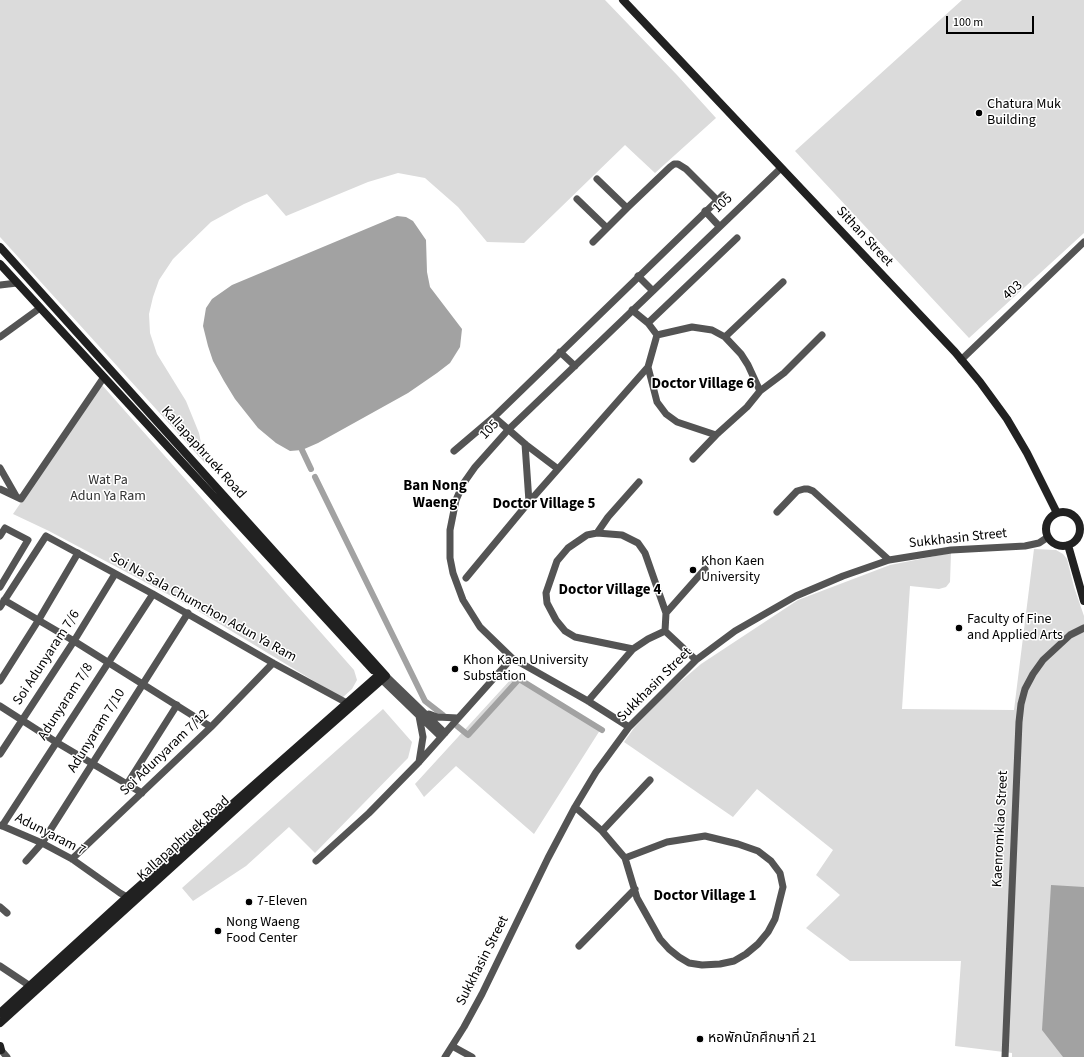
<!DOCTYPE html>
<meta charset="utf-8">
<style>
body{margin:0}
#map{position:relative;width:1084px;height:1057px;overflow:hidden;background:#fff;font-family:"Source Sans 3",sans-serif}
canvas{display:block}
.scale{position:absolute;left:946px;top:16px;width:88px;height:18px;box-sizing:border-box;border:2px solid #000;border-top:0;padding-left:5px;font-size:12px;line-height:14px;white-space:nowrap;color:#000;-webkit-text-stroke:3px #fff;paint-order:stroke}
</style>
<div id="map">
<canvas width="1084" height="1057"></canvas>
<div class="scale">100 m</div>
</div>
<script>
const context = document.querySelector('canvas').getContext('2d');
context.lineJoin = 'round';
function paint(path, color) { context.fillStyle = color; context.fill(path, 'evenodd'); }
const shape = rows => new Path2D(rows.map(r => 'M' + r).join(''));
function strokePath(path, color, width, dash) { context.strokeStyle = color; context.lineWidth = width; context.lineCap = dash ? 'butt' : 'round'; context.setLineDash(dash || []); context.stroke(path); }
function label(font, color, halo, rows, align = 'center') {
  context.font = font + ' "Source Sans 3","Noto Sans Thai",sans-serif'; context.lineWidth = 3; context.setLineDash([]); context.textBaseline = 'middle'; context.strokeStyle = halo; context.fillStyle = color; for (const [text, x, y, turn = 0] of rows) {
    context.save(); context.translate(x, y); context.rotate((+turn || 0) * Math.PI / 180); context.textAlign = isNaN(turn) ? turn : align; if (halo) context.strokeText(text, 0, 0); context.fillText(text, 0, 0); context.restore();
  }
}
paint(shape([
 [0,0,605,0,677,75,716,118,655,173,625,145,524,243,487,242,458,207,425,178,398,173,368,182,286,216,267,194,244,204,211,222,173,259,159,280,153,297,149,314,150,333,157,354,186,401,199,433,205,463,0,237],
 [962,0,1084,0,1084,233,969,338,795,151],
 [102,385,354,670,357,680,352,689,342,698,190,606,49,531,13,514],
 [1034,549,1056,550,1063,554,1067,559,1074,587,1084,616,1084,1057,1012,1057,1012,1053,955,1046,961,961,850,961,806,928,840,895,816,875,833,850,757,789,733,817,624,742,634,728,667,693,701,664,798,600,890,565,951,553,950,582,946,587,939,589,910,586,902,709,1014,710],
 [512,678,602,727,534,834,456,766,424,797,415,784],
 [383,709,412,742,408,758,315,853,289,827,246,866,193,901,182,888]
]), '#dbdbdb');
paint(shape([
 [397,216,406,217,413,221,426,240,427,272,430,287,462,329,460,347,450,363,437,373,408,393,318,443,302,450,290,451,276,443,258,428,235,399,224,381,213,361,208,346,203,326,206,308,212,299,232,285],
 [1051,885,1084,887,1084,1057,1063,1057,1042,1030]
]), '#a2a2a2');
strokePath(shape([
 [302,450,311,469],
 [315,477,425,701,443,715],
 [457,726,468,735,519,679,602,730]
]), '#a2a2a2', 6);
strokePath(shape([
 [597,179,627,208],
 [577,199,607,228],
 [705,211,719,226],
 [593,242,627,208,670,167,674,164,678,164,686,169,717,200],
 [638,276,652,290],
 [0,285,17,283],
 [632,310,648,323,657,335],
 [648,323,737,238],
 [692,327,712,330,725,337,741,354,748,365,760,391,747,407,716,435,677,422,666,414,657,402,648,367,657,335,692,327],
 [0,337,40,308],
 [725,337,783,282],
 [560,352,575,366],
 [961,360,1084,242],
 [760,391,784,373,822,335],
 [494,417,525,444,558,469],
 [525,444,529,502],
 [454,451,494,417,723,195],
 [693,459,716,435],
 [0,468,16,496],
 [0,489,21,499,104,377],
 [777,512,797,491,804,489,808,489,813,491,889,560],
 [597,533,622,535,638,543,645,553,666,613,665,631,648,639,633,649,575,637,565,631,556,620,547,603,546,593,557,561,568,548,587,535,597,533,608,517,639,482],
 [0,536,5,528,28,540,0,587],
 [466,578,529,502,648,367],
 [4,600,74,641,211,727],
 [0,607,46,536,153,594,273,663,347,703],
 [666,613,705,569],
 [665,631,696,660],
 [386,676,445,733],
 [382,680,441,737],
 [0,681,38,621,78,553],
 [588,701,633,649],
 [0,706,56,742,142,793],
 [429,714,437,717,458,718],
 [629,727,588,701,512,658,480,627,463,600,453,573,450,558,450,530,456,500,463,484,475,467,508,430,781,168],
 [0,754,74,641,115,574],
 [419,762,423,737,419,716],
 [127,784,177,705],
 [575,807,602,831,625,858,637,898,660,939,669,949,679,957,689,963,702,965,720,964,734,961,746,954,758,944,768,932,775,919,783,887,780,873,771,861,758,851,738,844,705,836,667,842,625,858],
 [0,825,42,843,72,859,120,893,127,897],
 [2,826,153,594],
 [602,831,650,780],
 [72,859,211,727,273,663],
 [26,861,42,843,188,613],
 [316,861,369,813,419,762,512,658],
 [0,907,7,913],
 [579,946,635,889],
 [0,966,30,986],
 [452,1046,472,1057],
 [0,1049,7,1057],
 [445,1057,464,1027,482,994,548,858,575,807,596,772,629,727,696,660,735,631,796,596,843,576,889,560,951,550,1025,546,1039,543,1048,537],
 [1005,1057,1019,722,1021,704,1025,689,1033,674,1043,660,1070,635,1084,628]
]), '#545454', 7);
strokePath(shape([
 [623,0,955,352,980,382,1007,419,1027,453,1057,513],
 [0,247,386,676,270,778,0,1023],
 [0,264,373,670],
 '1046 529a17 17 0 1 1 34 0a17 17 0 1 1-34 0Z',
 [1068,545,1084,601],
 [0,1013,127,897,382,672],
 [0,1046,1,1050]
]), '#212121', 8);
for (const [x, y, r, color] of [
 [979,113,4,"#000"],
 [693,570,4,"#000"],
 [959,628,4,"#000"],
 [455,669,4,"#000"],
 [249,902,4,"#000"],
 [218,931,4,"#000"],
 [700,1039,4,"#000"]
]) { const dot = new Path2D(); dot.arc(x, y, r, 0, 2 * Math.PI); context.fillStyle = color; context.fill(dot); strokePath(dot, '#fff', 1.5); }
label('14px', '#000', '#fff', [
 ["Chatura Muk",987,105],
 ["Building",987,121],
 ["Khon Kaen",701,562],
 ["University",701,578],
 ["Faculty of Fine",967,620],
 ["and Applied Arts",967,636],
 ["Khon Kaen University",463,661],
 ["Substation",463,677],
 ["7-Eleven",257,902],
 ["Nong Waeng",226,923],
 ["Food Center",226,939],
 ["หอพักนักศึกษาที่ 21",708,1039]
], 'left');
label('14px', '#000', '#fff', [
 ["105",723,204,-43],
 ["Sithan Street",864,237,47],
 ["403",1013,291,-43],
 ["105",490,430,-47],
 ["Kallapaphruek Road",203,453,48],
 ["Sukkhasin Street",958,539,-6],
 ["Soi Na Sala Chumchon Adun Ya Ram",203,608,29],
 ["Soi Adunyaram 7/6",47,658,-57],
 ["Sukkhasin Street",655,685,-45],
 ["Adunyaram 7/8",66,702,-57],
 ["Adunyaram 7/10",97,731,-58],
 ["Soi Adunyaram 7/12",165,753,-44],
 ["Kaenromklao Street",1001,829,-87],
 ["Adunyaram 7",50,835,27],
 ["Kallapaphruek Road",184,839,-42],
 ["Sukkhasin Street",483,961,-63]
]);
label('14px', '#323232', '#fff', [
 ["Wat Pa",108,481],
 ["Adun Ya Ram",108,497]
]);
label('bold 15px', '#000', '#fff', [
 ["Doctor Village 6",703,385],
 ["Ban Nong",435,487],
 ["Waeng",435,504],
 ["Doctor Village 5",544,505],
 ["Doctor Village 4",610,591],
 ["Doctor Village 1",705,897]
]);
</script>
